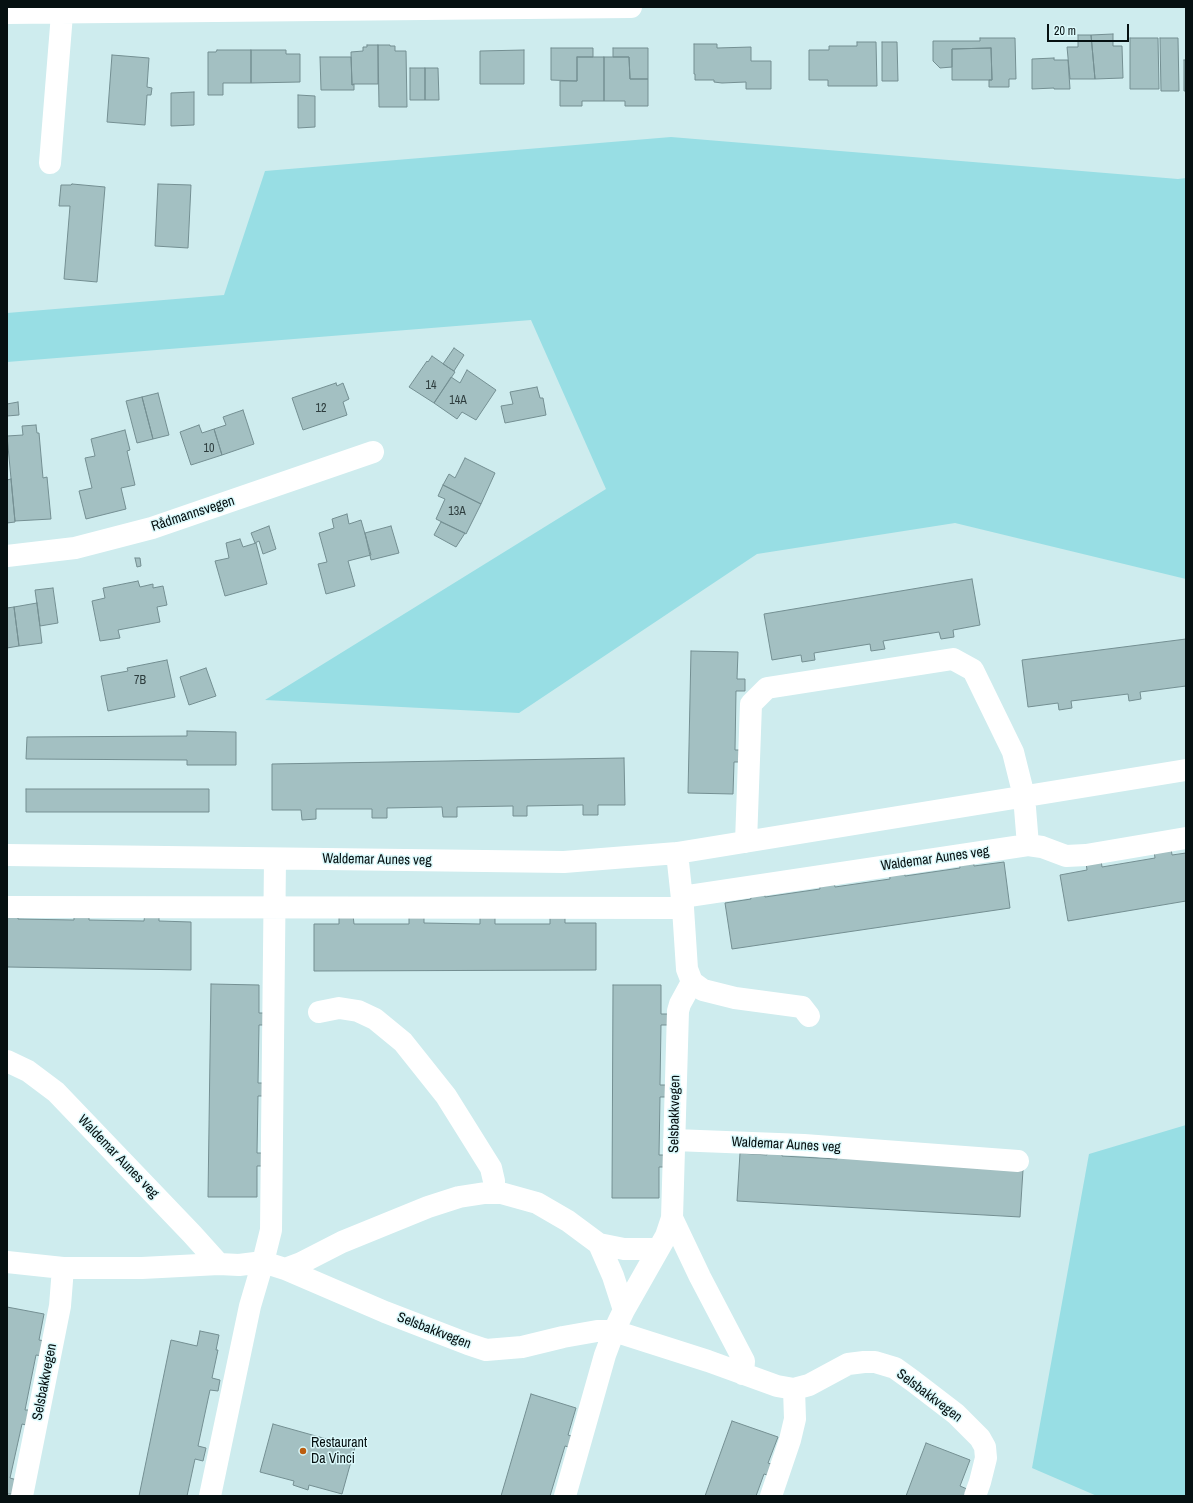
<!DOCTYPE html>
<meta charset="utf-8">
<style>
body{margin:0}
#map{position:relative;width:1193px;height:1503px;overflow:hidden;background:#ceecee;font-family:"Archivo Narrow",sans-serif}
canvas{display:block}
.frame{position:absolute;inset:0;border:8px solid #061011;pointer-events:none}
.scale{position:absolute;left:1047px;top:24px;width:82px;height:18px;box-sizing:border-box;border:2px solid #061011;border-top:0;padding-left:5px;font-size:12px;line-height:14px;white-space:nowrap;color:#061011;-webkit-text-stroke:3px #dbf9fb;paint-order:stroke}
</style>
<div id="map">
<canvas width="1193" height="1503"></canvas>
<div class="frame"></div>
<div class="scale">20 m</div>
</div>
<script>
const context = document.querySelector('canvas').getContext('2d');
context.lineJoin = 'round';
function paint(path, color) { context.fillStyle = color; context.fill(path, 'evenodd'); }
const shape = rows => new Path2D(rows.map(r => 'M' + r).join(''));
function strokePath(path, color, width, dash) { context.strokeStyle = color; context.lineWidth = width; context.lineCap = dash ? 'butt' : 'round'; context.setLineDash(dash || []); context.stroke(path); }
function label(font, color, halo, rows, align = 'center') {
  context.font = font + ' "Archivo Narrow",sans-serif'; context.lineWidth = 3; context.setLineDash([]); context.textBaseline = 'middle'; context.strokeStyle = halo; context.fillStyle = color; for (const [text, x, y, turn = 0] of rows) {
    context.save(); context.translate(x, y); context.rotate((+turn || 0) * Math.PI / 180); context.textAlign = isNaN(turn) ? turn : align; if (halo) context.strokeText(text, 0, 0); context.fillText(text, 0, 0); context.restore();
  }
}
paint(shape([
 [671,137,1178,179,1186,178,1186,579,955,523,757,554,519,713,265,700,606,489,531,320,7,362,7,313,224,295,265,171],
 [1186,1125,1186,1496,1097,1496,1032,1468,1089,1154]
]), '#98dee4');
const building = shape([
 [1113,34,1113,46,1122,46,1123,78,1095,79,1091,35,1113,34],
 [1078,35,1091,35,1095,79,1070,79,1067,47,1078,47,1078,35],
 [980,38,1015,38,1016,79,1009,79,1009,87,989,87,989,80,992,80,991,48,952,49,952,67,940,68,933,61,933,41,980,41,980,38],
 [1130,38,1158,38,1159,89,1130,89,1130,38],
 [1160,38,1178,38,1179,91,1161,91,1160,38],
 [857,42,876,42,877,86,828,86,828,80,809,80,809,50,829,50,829,46,857,46,857,42],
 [882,42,897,42,898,81,882,81,882,42],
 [694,44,717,44,717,48,751,47,751,61,771,61,771,89,746,89,746,82,722,83,714,82,714,80,695,80,695,74,694,74,694,44],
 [367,45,378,45,378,84,354,84,352,85,351,52,363,51,363,47,367,47,367,45],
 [378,45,390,45,390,46,395,46,395,51,406,51,407,107,379,107,378,45],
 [551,48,593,48,593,57,577,57,577,81,551,80,551,48],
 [613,48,648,48,648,79,630,79,629,57,613,57,613,48],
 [991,48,992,80,952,80,952,49,991,48],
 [217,50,251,50,251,83,223,83,223,95,208,95,208,52,216,52,217,50],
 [251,50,286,50,286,54,300,54,300,82,251,83,251,50],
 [524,50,524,84,480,84,480,51,524,50],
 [112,55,149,58,147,87,152,88,151,95,147,95,145,125,107,122,112,55],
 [320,57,351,57,352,85,354,84,354,90,321,90,320,57],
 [577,57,604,57,604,101,582,101,582,106,560,106,560,81,577,81,577,57],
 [604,57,629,57,630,79,648,79,648,106,625,106,625,101,604,101,604,57],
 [1054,58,1054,60,1068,60,1070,89,1054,89,1054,88,1032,89,1032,59,1054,58],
 [1184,60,1186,60,1186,91,1184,91,1184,60],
 [410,68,425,68,425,100,410,100,410,68],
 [425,68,438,68,439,100,425,100,425,68],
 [194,92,194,125,171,126,171,93,194,92],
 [298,95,315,96,315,127,298,128,298,95],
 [72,184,105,187,97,282,64,279,70,206,59,206,61,185,71,185,72,184],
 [158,184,191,185,188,248,155,246,158,184],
 [454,348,464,355,454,371,443,364,454,348],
 [432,356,455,372,434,403,409,387,427,361,428,362,432,356],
 [467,370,496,390,476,420,462,412,457,419,434,403,451,377,460,383,467,370],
 [336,383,337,386,343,383,349,399,343,402,347,415,303,430,292,398,336,383],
 [537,387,540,398,543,398,546,415,505,423,501,406,513,404,510,392,537,387],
 [158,393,169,435,153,439,142,397,158,393],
 [142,397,153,439,137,443,126,401,142,397],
 [18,402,19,415,7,416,7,404,18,402],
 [243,410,254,444,222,455,214,429,226,425,223,417,243,410],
 [36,425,37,433,39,433,43,478,47,477,51,519,15,521,7,436,23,435,22,426,36,425],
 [199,425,202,433,214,429,222,455,191,465,180,432,199,425],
 [125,430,130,450,127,451,135,485,121,488,126,509,86,519,79,491,92,488,85,458,95,456,91,439,125,430],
 [465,458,495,473,481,504,443,485,449,474,455,478,465,458],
 [11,479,15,522,7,523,7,480,11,479],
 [443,485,481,504,466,534,436,519,445,499,438,496,443,485],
 [347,514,349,524,361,520,371,555,348,561,355,586,326,594,318,564,327,562,319,533,334,528,332,519,347,514],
 [441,522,465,533,456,547,434,535,441,522],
 [269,526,276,549,263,554,259,541,255,543,251,533,269,526],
 [391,526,399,553,371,560,365,533,391,526],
 [240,539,243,547,256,543,267,584,225,596,215,561,229,558,226,543,240,539],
 [135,558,140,558,141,566,137,567,135,558],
 [972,579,980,625,953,630,954,637,941,639,939,632,883,641,885,649,871,651,870,644,814,653,815,660,802,662,801,655,772,660,764,614,972,579],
 [138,581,140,587,153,584,153,588,163,586,167,605,157,607,160,622,118,630,120,638,100,641,92,601,105,598,103,588,138,581],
 [53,588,58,623,40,626,35,590,53,588],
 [37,603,42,643,19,646,14,607,37,603],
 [14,607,19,646,7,648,7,608,14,607],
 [1186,639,1186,686,1140,692,1141,699,1129,701,1128,694,1071,701,1072,708,1059,710,1058,703,1028,707,1022,660,1186,639],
 [691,651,738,652,737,679,745,679,745,691,736,691,735,750,743,750,743,762,734,762,733,794,688,793,691,651],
 [167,660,175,697,108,711,101,676,128,671,127,668,167,660],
 [206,668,216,696,189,705,180,677,206,668],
 [187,731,236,732,236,765,187,765,187,760,26,759,27,737,187,736,187,731],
 [624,758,625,805,598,805,598,815,583,815,583,805,527,806,527,816,513,816,513,806,457,807,457,817,443,817,442,807,387,808,387,818,372,818,372,809,316,809,316,819,302,820,301,810,272,810,272,764,624,758],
 [26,789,209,789,209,812,26,812,26,789],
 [1171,848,1172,855,1186,853,1186,901,1068,921,1060,875,1087,870,1086,863,1101,860,1102,867,1155,858,1154,851,1171,848],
 [973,858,974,866,1004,862,1010,908,732,949,725,903,751,899,749,890,764,888,765,897,820,889,819,881,833,878,835,887,890,879,889,870,904,868,905,876,960,868,959,860,973,858],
 [7,911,18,911,18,919,74,920,74,912,89,912,89,920,144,921,145,913,159,913,159,921,191,922,191,970,7,967,7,911],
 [339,915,353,915,354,924,409,924,409,915,424,915,424,923,480,924,480,915,495,915,495,924,550,924,550,915,565,915,565,923,596,923,596,970,314,971,314,924,339,924,339,915],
 [211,984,259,985,259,1013,266,1013,266,1025,259,1025,258,1083,265,1083,264,1096,258,1096,257,1153,264,1153,264,1166,257,1166,257,1197,208,1197,211,984],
 [613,985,661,985,661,1014,668,1014,668,1025,661,1025,660,1085,667,1085,667,1097,660,1097,659,1155,666,1155,666,1167,659,1167,659,1198,612,1198,613,985],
 [767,1148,782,1148,782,1156,837,1159,837,1152,1023,1170,1020,1217,737,1201,740,1153,767,1155,767,1148],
 [7,1307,44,1314,39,1340,45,1341,42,1356,36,1355,25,1410,29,1410,26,1425,22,1424,10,1478,17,1480,14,1494,7,1494,7,1307],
 [200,1331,219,1335,216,1350,218,1350,212,1378,220,1380,218,1391,210,1390,198,1446,206,1448,203,1461,195,1459,187,1496,139,1496,171,1340,197,1346,200,1331],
 [531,1394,576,1408,568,1435,575,1437,572,1448,565,1446,550,1496,501,1496,531,1394],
 [732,1421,778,1437,768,1463,774,1465,770,1476,764,1474,756,1496,705,1496,732,1421],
 [273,1424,355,1447,342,1494,309,1485,308,1490,293,1485,294,1481,260,1472,273,1424],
 [926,1443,970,1460,960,1486,967,1489,964,1496,906,1496,926,1443]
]);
paint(building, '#a3c0c2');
strokePath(building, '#748f92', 1);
strokePath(shape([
 [7,13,631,7],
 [50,163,62,14],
 [7,556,75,548,152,528,373,452],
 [746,842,751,704,767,688,953,659,973,670,1013,752,1024,796,1028,845],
 [677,853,683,908,687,969,692,982,703,990,735,998,802,1007,809,1016],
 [7,855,564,862,677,853,1186,770],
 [682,897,1028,845,1042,847,1066,856,1086,855,1186,838],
 [7,907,683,908],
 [319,1012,339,1008,358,1011,375,1019,403,1042,446,1096,491,1168,494,1181,494,1193],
 [7,1061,28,1071,56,1092,192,1234,219,1264],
 [674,1140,804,1145,1018,1161],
 [672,1218,700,1277,744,1361,743,1374],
 [599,1244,613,1276,624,1310],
 [7,1262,63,1268,142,1268,219,1264,239,1265,263,1262,285,1269,385,1312,468,1344,486,1350,522,1347,563,1337,597,1331,614,1331,708,1361,777,1386,794,1389,809,1385,848,1364,864,1362,875,1362,895,1368,913,1381,956,1414,980,1438,985,1447,986,1458,980,1482,975,1496],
 [285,1269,301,1263,342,1242,428,1207,459,1197,485,1193,501,1193,537,1203,568,1221,599,1244,624,1249,657,1249],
 [22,1496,60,1306,63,1268],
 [210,1496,250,1306,263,1262,271,1230,275,859],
 [565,1496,605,1355,614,1331,624,1310,666,1236,672,1218,678,1011,680,1004,692,982],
 [771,1496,790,1440,795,1419,794,1389]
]), '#fff', 22);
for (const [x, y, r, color] of [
 [303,1451,4,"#bc5e10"]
]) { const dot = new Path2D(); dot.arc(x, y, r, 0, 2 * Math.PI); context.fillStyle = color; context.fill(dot); strokePath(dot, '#dbf9fb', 1.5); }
label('12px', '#2d3c3d', null, [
 ["14",431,386],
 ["14A",458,401],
 ["12",321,409],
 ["10",209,449],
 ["13A",457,512],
 ["7B",140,681]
]);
label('14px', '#061011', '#dbf9fb', [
 ["Rådmannsvegen",193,514,-18],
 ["Waldemar Aunes veg",935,859,-8],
 ["Waldemar Aunes veg",377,860,1],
 ["Selsbakkvegen",675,1114,-89],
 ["Waldemar Aunes veg",786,1145,3],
 ["Waldemar Aunes veg",118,1157,46],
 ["Selsbakkvegen",434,1331,21],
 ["Selsbakkvegen",45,1382,-79],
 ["Selsbakkvegen",929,1396,37]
]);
label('14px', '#061011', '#dbf9fb', [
 ["Restaurant",311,1443],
 ["Da Vinci",311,1459]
], 'left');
</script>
